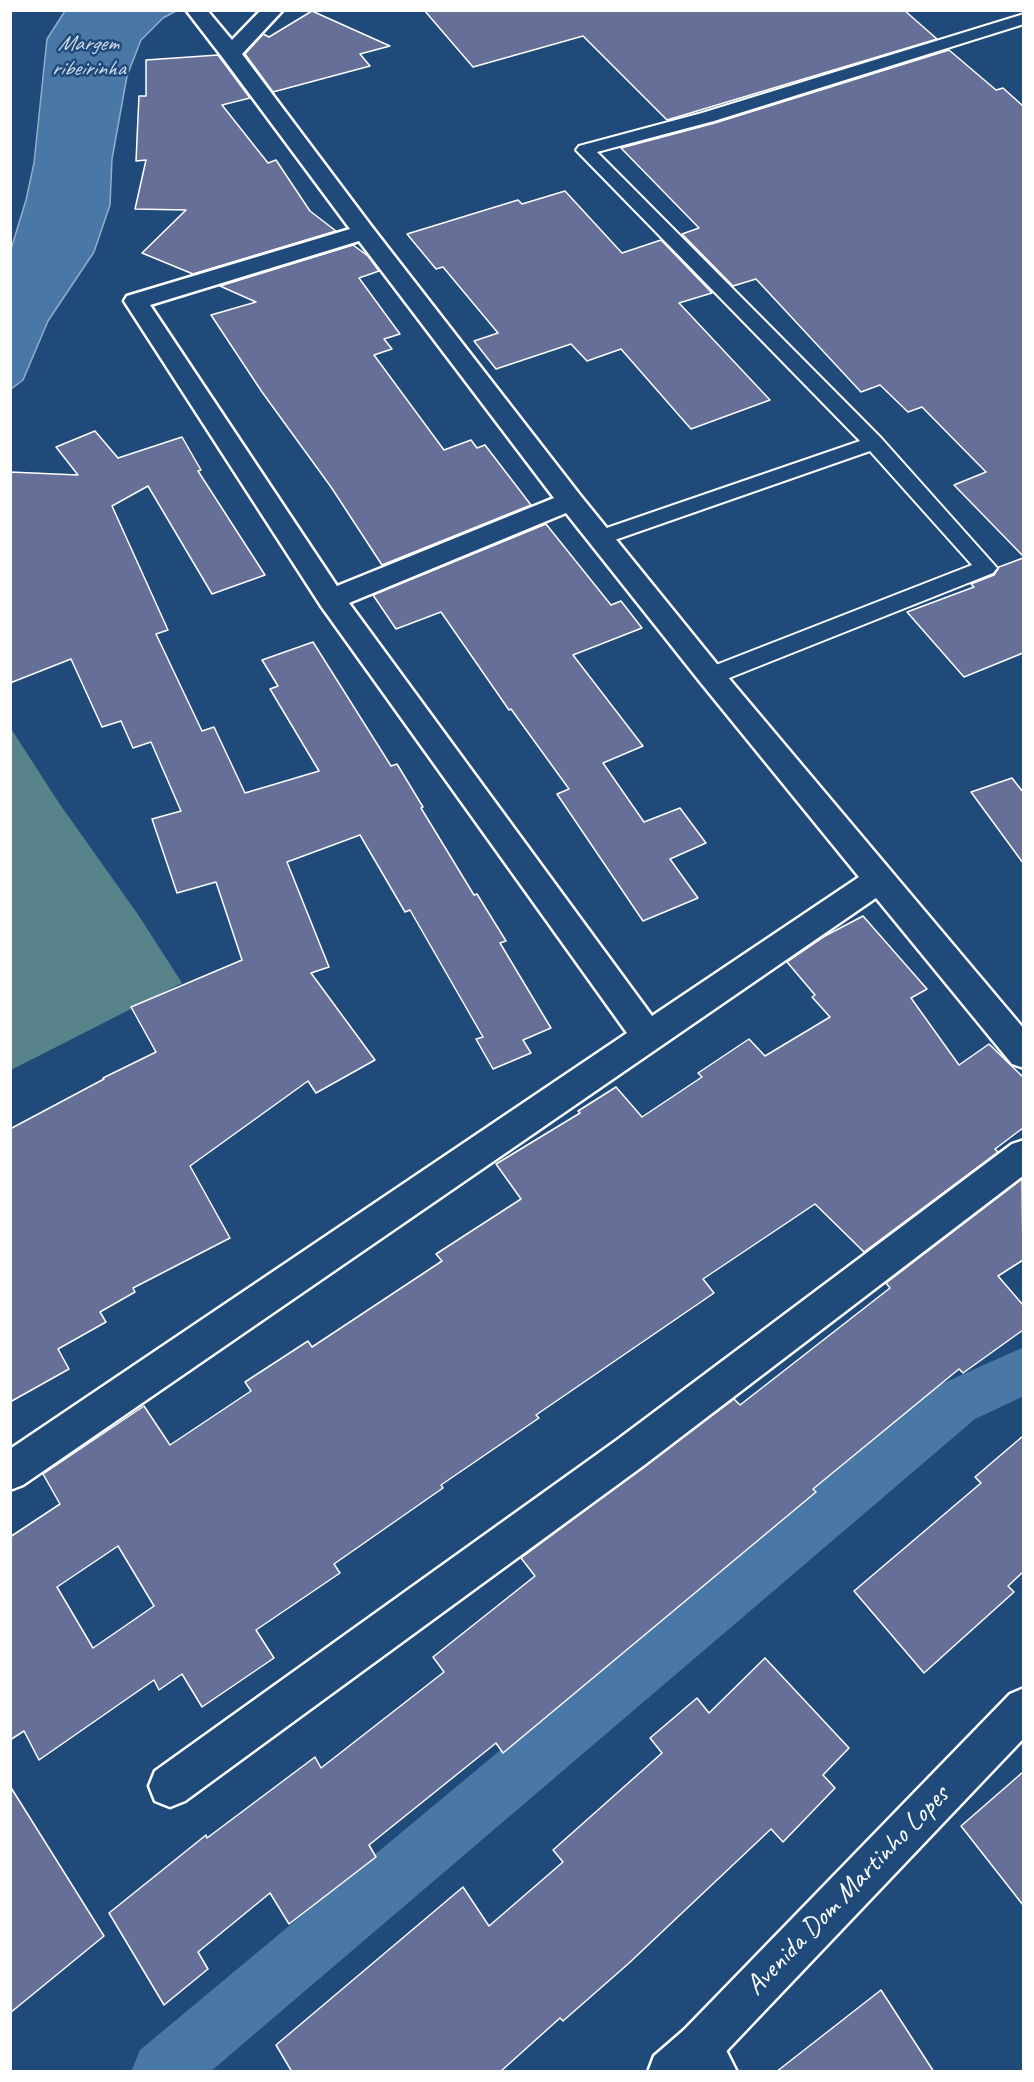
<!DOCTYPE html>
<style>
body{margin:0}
#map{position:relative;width:1034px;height:2082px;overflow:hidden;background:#1f4a7a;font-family:Caveat,sans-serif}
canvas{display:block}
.frame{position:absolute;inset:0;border:12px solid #fff;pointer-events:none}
</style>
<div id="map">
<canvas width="1034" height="2082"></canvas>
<div class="frame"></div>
</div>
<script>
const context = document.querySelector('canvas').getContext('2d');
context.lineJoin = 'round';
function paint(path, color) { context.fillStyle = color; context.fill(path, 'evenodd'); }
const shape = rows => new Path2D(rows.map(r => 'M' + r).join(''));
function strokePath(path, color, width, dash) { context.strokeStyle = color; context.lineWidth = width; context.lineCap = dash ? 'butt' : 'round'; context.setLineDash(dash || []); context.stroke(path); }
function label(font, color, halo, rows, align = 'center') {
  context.font = font + ' Caveat,sans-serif'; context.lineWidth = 5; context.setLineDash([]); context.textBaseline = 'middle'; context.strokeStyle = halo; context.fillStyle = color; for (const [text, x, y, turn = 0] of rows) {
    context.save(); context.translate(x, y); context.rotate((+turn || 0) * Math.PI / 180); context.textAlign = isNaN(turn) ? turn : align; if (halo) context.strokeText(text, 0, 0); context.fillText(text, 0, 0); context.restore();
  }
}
paint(shape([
 [10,727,59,803,139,916,182,983,11,1070]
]), '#58838b');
const water = shape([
 [65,11,176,11,163,18,141,40,127,76,112,159,110,205,94,252,48,321,23,380,11,389,11,249,26,200,34,163,47,39,65,11]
]);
paint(water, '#4a78a6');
strokePath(water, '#92aeca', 1.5);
paint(shape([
 [1024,1347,1024,1396,975,1419,210,2072,131,2072,140,2050,939,1385,1024,1347]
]), '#4a78a6');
const building = shape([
 [424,10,904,10,937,39,667,120,583,36,473,67,424,10],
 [312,11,390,46,360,54,370,66,273,92,245,54,263,34,269,37,312,11],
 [949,50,996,90,1003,88,1023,106,1023,556,954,485,986,472,922,407,908,412,880,385,861,392,756,279,733,286,682,234,699,228,621,148,715,123,949,50],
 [218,55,250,98,222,105,268,163,276,160,310,211,336,231,193,274,142,253,186,210,135,209,146,160,136,161,139,96,146,96,146,60,218,55],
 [565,191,622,253,661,240,712,293,679,303,770,400,691,429,621,349,587,361,571,344,496,369,474,341,498,333,443,267,436,269,407,234,518,200,522,204,565,191],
 [353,245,368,256,379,271,359,278,400,334,384,339,392,349,374,355,444,450,471,440,477,448,485,445,531,505,382,565,331,487,262,392,211,315,256,302,220,286,353,245],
 [95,431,118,458,182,437,201,470,198,471,265,575,212,594,148,486,112,506,168,630,156,634,202,731,214,727,245,793,319,771,270,689,278,686,262,660,313,642,391,766,397,764,423,807,421,808,474,895,477,894,506,941,500,943,551,1028,523,1040,531,1053,493,1069,476,1039,483,1037,410,910,405,912,360,835,287,862,329,967,311,973,375,1060,316,1093,308,1081,190,1166,230,1238,133,1288,135,1292,100,1312,106,1322,58,1349,69,1369,10,1402,10,1129,104,1079,103,1078,156,1052,131,1007,242,960,216,882,177,893,152,819,181,811,151,742,133,748,121,721,102,727,71,659,10,683,10,472,78,475,56,447,95,431],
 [546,524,611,605,621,601,642,628,573,655,643,746,603,763,644,822,680,808,706,843,670,859,698,898,643,921,557,794,569,789,511,709,509,710,441,612,396,629,373,595,546,524],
 [1023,558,1023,653,964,677,907,612,974,587,971,584,994,575,999,567,1023,558],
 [1012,778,1023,792,1023,863,971,792,1012,778],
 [863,916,927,989,911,998,959,1065,989,1044,1023,1077,1023,1128,995,1149,998,1152,864,1252,815,1204,703,1279,714,1293,536,1415,539,1418,441,1485,443,1488,334,1564,340,1573,256,1630,274,1658,202,1707,182,1674,159,1690,154,1680,39,1760,24,1731,10,1740,10,1537,60,1504,43,1474,144,1406,170,1445,251,1391,245,1382,308,1341,312,1347,442,1261,436,1254,521,1199,496,1164,580,1113,578,1111,616,1087,642,1117,702,1077,698,1073,749,1039,765,1056,830,1017,812,997,815,995,787,962,825,936,863,916],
 [118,1546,154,1606,93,1648,57,1587,118,1546],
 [1022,1179,1023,1260,998,1276,1023,1305,1023,1330,963,1373,959,1369,813,1489,816,1492,503,1753,496,1743,369,1845,376,1857,289,1924,270,1893,198,1952,208,1969,164,2005,109,1913,206,1835,207,1838,315,1757,321,1768,444,1672,433,1657,535,1576,521,1558,734,1399,740,1405,890,1288,886,1283,1022,1179],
 [1023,1436,1023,1572,1008,1586,1014,1592,924,1673,854,1591,981,1483,975,1477,1023,1436],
 [765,1658,849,1748,823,1775,835,1788,783,1842,771,1829,628,1964,563,2021,560,2018,500,2072,292,2072,276,2045,463,1887,489,1926,563,1862,553,1850,662,1753,650,1738,697,1698,709,1713,765,1658],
 [1023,1772,1023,1905,961,1826,1023,1772],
 [10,1786,104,1936,10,2013,10,1786],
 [881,1990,934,2072,776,2072,881,1990]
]);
paint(building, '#666f97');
strokePath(building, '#fff', 1.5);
const lane = shape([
 [1024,14,1024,24,714,121,597,152,881,438,997,568,993,573,719,682,711,684,703,682,700,676,703,670,972,565,870,451,609,542,602,544,595,542,592,537,595,532,860,441,576,150,579,146,702,113,1024,14]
]);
const street = shape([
 [186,10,207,10,232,40,261,10,283,10,242,54,372,227,580,495,721,669,1024,1029,1024,1068,1012,1064,876,898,23,1485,10,1490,10,1449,627,1033,321,606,124,301,127,296,350,229,223,58,186,10],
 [359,241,554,498,337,586,150,305,359,241],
 [566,513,701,683,859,877,652,1016,349,603,566,513],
 [1024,1140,1024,1175,643,1466,185,1801,170,1807,155,1801,149,1786,155,1771,617,1440,1012,1144,1024,1140],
 [700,2024,716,2030,737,2072,690,2072,678,2046,684,2030,700,2024]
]);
const secondary = shape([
 [1024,1688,1024,1738,716,2062,705,2072,648,2072,654,2056,684,2030,1010,1694,1024,1688]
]);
strokePath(lane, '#fff', 4);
strokePath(street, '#fff', 5);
strokePath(secondary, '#fff', 5);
paint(lane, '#1f4a7a');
paint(street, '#1f4a7a');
paint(secondary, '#1f4a7a');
label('italic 22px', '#d2dde9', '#1f4a7a', [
 ["Margem",88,44],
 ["ribeirinha",88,69]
]);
label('28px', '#fff', '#1f4a7a', [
 ["Avenida Dom Martinho Lopes",848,1891,-46]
]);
</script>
